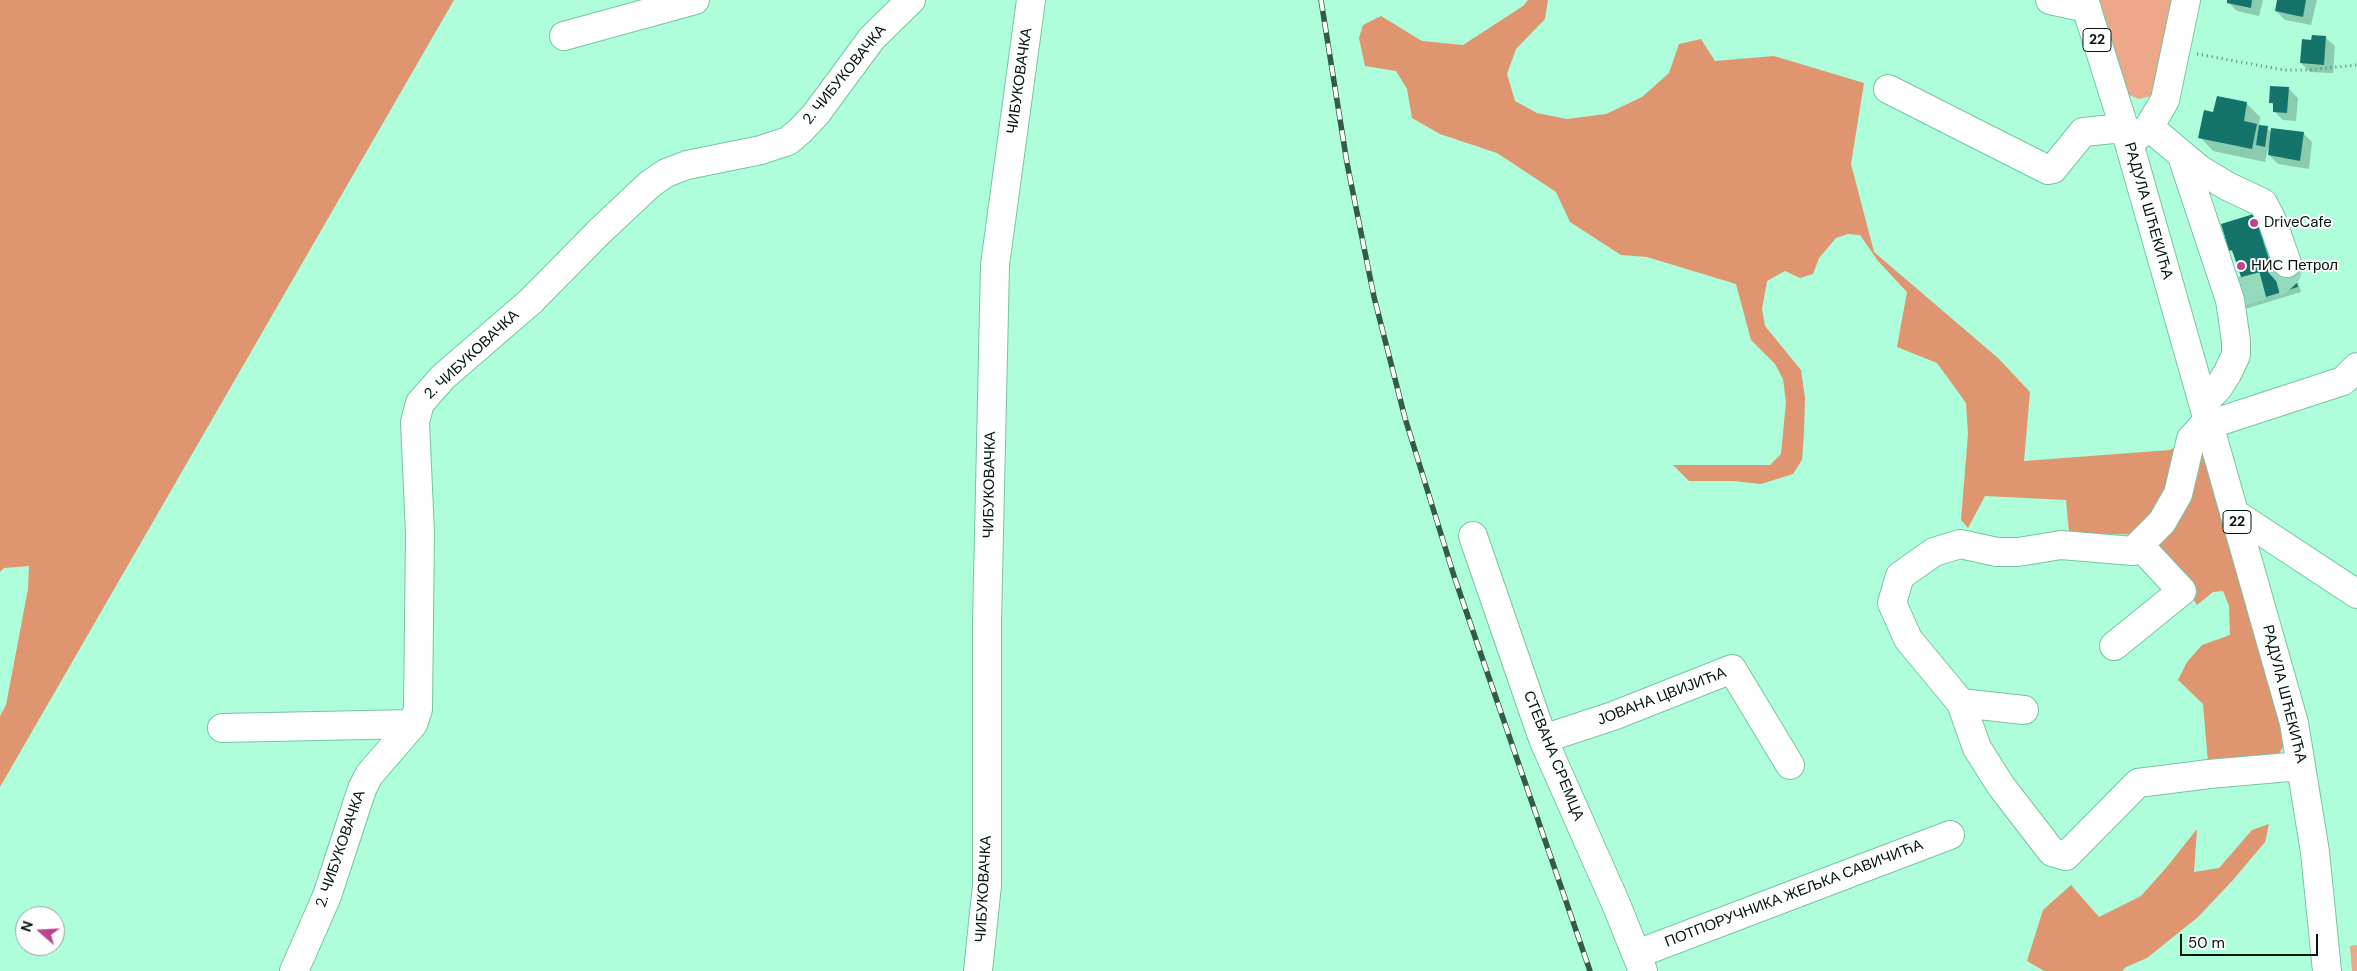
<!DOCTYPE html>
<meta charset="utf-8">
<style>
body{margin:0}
#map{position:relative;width:2357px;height:971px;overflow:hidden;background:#aefedc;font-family:"DM Sans",sans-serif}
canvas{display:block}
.north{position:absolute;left:15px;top:906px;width:50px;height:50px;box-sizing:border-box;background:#fff;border:1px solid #99a19e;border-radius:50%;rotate:289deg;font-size:14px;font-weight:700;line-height:20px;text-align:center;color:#00150c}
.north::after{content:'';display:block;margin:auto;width:18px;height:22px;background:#bf4290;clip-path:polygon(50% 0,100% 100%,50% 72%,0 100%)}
.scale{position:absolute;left:2180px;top:934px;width:138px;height:22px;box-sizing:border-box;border:2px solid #00150c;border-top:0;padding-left:6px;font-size:15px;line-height:18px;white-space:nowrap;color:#00150c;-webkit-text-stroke:4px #fff;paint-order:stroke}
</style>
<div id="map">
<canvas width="2357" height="971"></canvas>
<div class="north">N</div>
<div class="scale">50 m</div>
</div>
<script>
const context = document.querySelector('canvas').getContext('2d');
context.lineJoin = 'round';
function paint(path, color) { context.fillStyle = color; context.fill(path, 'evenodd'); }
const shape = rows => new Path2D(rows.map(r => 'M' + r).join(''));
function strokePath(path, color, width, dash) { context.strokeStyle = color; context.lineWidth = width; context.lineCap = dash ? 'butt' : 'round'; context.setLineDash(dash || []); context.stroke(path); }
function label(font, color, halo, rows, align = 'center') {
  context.font = font + ' "DM Sans",sans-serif'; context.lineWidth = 4; context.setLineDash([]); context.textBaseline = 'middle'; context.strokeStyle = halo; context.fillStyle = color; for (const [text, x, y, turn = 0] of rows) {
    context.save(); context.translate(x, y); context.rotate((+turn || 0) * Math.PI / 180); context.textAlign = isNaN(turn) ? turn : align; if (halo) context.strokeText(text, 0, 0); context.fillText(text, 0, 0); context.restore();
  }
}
paint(shape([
 [2084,0,2186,0,2155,95,2139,99,2126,94],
 [2357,945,2357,971,2352,971,2350,946]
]), '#eca888');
paint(shape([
 [0,0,454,0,0,787,0,716,6,705,28,589,29,566,4,568,0,572],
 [1528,0,1548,0,1545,19,1516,49,1507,74,1515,101,1537,113,1567,119,1606,114,1642,97,1669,73,1679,44,1701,39,1715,61,1774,56,1864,83,1851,164,1874,252,1998,358,2030,392,2024,461,2170,450,2191,439,2197,431,2255,584,2284,745,2276,759,2209,774,2203,704,2178,680,2187,662,2202,645,2230,635,2229,606,2223,591,2213,592,2197,605,2150,535,2069,533,2066,500,1985,496,1968,528,1961,520,1968,434,1966,403,1937,363,1897,347,1907,292,1878,261,1860,235,1848,234,1836,238,1819,258,1813,274,1800,278,1785,271,1767,281,1762,309,1765,326,1801,370,1805,398,1804,433,1802,460,1793,474,1761,484,1733,481,1689,481,1673,465,1770,465,1781,454,1786,402,1783,379,1775,364,1751,340,1736,284,1647,257,1621,255,1570,222,1556,192,1497,153,1440,134,1412,118,1407,89,1396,71,1365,66,1359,38,1363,25,1381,16,1422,41,1463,45,1523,6],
 [2269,824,2265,842,2233,880,2198,917,2147,958,2126,967,2122,971,2044,971,2027,961,2043,910,2071,885,2099,917,2141,896,2166,868,2197,829,2194,872,2219,868,2252,830]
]), '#e09571');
paint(shape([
 [2229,0,2263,0,2259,16,2237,11,2228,2],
 [2278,0,2317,0,2311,25,2285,20,2276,11],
 [2326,38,2335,46,2333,73,2310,72,2301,63,2312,41],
 [2271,87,2289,89,2298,98,2296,121,2283,120,2274,111,2274,106,2270,102],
 [2218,98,2247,104,2260,117,2259,126,2267,128,2271,132,2303,133,2312,142,2309,169,2278,164,2269,155,2270,148,2268,148,2265,162,2213,151,2200,137,2214,114],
 [2259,213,2274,269,2294,268,2301,292,2245,309,2241,305,2242,278,2236,256,2230,250]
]), '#0003');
paint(shape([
 [2227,0,2252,0,2251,8,2227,3],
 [2277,0,2306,0,2303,17,2275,11],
 [2312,35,2326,36,2324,65,2300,63,2302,39,2311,40],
 [2270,86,2289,87,2287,113,2273,112,2273,103,2269,103],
 [2217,96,2247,102,2244,121,2257,124,2252,149,2198,138,2204,110,2213,112],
 [2259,125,2268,126,2265,147,2256,145],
 [2271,128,2304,132,2300,161,2268,155],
 [2260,212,2268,239,2263,241,2272,268,2290,262,2298,287,2240,305,2232,280,2241,277,2232,250,2229,251,2221,224]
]), '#14746c');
strokePath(shape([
 [2236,293,2277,282,2287,273,2287,263]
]), '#94dbbd', 28, [28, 14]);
const minor = shape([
 [2050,0,2087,8],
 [564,36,695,0],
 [1888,89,2048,170,2053,169,2083,132,2124,128],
 [2149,127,2199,169,2227,186,2263,203,2271,218,2287,263],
 [2135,138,2149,127,2165,100,2186,0],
 [2182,156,2230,300,2236,341,2236,355,2227,374,2218,388,2204,402],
 [2234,513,2357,594],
 [1473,536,1543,739,1616,904,1643,971],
 [2114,646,2182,591,2139,545],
 [1961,703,2024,710],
 [222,728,413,724],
 [1543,739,1613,716,1732,669,1790,765],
 [2301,766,2209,774,2138,783,2066,856,2052,852,2001,786,1977,748,1961,703,1908,639,1892,603,1900,576,1934,552,1960,544,1997,552,2018,552,2061,545,2133,551,2162,522,2178,494,2191,439,2202,427,2343,381,2357,367],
 [1637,954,1950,835],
 [294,971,327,896,362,789,369,775,413,724,418,709,420,533,415,422,420,403,443,377,531,301,600,231,650,184,666,173,687,165,761,150,788,141,800,131,816,114,872,38,911,0],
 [978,971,987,885,987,623,995,265,1031,0]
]);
const major = shape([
 [2084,0,2129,143,2294,723,2315,852,2327,971]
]);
strokePath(minor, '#76c4a4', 30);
strokePath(major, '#76c4a4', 30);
strokePath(shape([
 [2197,54,2284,70,2307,70,2357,65]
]), '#568873', 3, [1, 4]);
strokePath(minor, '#fff', 28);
strokePath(major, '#fff', 28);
const rail = shape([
 [1321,0,1347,163,1374,297,1405,418,1454,576,1590,971]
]);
strokePath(rail, '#345b4a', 5.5);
strokePath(rail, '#fff', 4, [11]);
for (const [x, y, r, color] of [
 [2254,223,5,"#bf4290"],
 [2241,266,5,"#bf4290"]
]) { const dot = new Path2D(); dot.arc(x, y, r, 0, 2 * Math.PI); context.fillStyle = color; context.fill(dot); strokePath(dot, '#fff', 2); }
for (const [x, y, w] of [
 [2097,40,28],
 [2237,522,28]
]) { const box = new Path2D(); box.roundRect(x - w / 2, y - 11.5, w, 23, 4); context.fillStyle = '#fff'; context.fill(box); strokePath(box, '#00150c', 1); }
label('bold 14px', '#00150c', null, [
 ["22",2097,40],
 ["22",2237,522]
]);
label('15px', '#00150c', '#fff', [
 ["2. ЧИБУКОВАЧКА",845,75,-51],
 ["ЧИБУКОВАЧКА",1020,81,-82],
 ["РАДУЛА ШЋЕКИЋА",2148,211,74],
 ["2. ЧИБУКОВАЧКА",472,355,-43],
 ["ЧИБУКОВАЧКА",990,485,-89],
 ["РАДУЛА ШЋЕКИЋА",2284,694,76],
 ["ЈОВАНА ЦВИЈИЋА",1662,697,-21],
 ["СТЕВАНА СРЕМЦА",1553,756,68],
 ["2. ЧИБУКОВАЧКА",341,849,-71],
 ["ЧИБУКОВАЧКА",984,889,-87],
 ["ПОТПОРУЧНИКА ЖЕЉКА САВИЧИЋА",1794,894,-21]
]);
label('15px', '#00150c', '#fff', [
 ["DriveCafe",2264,223],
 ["НИС Петрол",2251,266]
], 'left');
</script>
